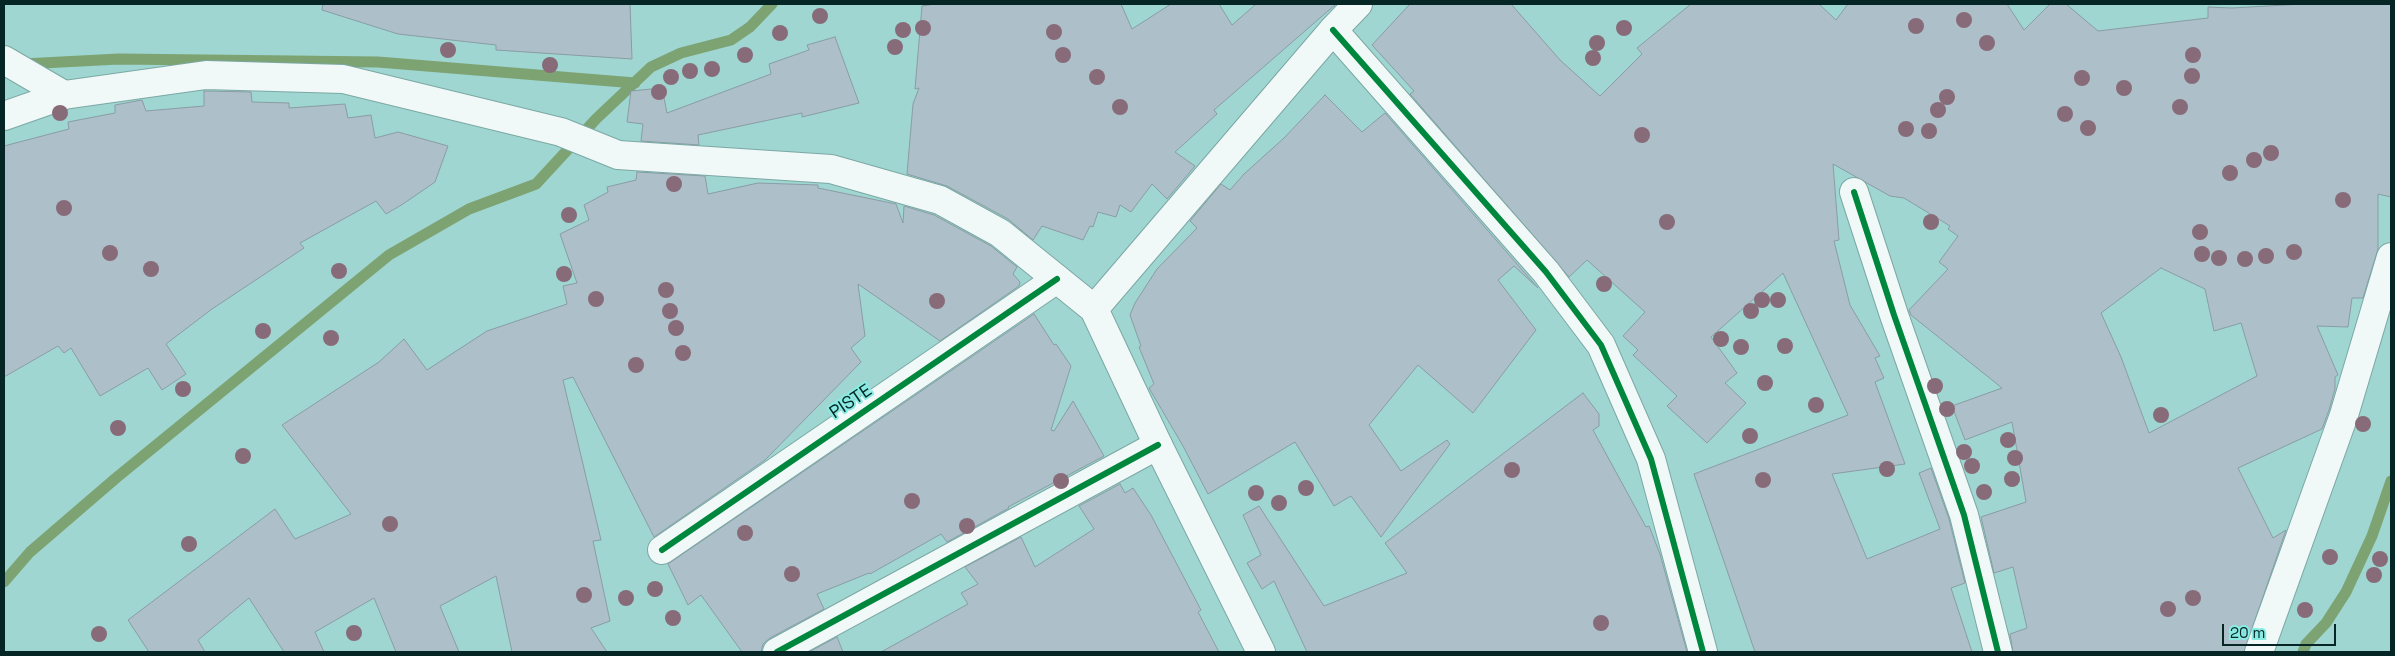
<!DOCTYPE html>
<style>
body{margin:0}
#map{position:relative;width:2395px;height:656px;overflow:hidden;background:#9fd6d1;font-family:"Space Grotesk",sans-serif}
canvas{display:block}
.frame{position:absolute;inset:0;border:5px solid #052624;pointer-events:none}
.scale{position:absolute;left:2222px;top:624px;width:114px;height:22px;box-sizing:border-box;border:2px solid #052624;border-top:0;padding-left:6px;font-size:15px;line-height:18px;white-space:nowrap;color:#052624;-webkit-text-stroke:4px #89ece4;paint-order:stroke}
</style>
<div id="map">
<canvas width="2395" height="656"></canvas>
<div class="frame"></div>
<div class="scale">20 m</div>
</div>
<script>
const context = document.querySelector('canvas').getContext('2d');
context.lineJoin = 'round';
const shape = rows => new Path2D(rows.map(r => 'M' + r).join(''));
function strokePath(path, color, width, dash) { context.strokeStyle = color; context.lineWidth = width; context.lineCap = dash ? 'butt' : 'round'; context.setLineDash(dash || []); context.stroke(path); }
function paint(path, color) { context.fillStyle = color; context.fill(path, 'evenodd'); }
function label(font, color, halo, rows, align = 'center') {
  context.font = font + ' "Space Grotesk",sans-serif'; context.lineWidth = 4; context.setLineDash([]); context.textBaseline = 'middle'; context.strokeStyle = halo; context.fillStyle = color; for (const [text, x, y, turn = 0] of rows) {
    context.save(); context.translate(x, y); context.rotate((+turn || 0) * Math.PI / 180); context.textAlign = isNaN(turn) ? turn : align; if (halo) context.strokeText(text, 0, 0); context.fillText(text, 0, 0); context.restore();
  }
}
strokePath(shape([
 [23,64,119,59,378,62,635,83],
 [4,582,30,552,116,478,389,255,469,209,536,184,596,119,651,67,681,53,731,40,750,27,772,4],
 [2303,652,2306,644,2326,623,2346,592,2372,536,2391,481]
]), '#7da372', 11);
const building = shape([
 [323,4,630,4,632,59,496,50,496,45,398,34,322,10,323,4],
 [935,4,1121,4,1132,29,1171,4,1219,4,1232,25,1256,4,1336,4,1214,110,1217,114,1175,152,1195,166,1167,199,1152,184,1131,212,1120,205,1116,217,1098,212,1093,227,1090,226,1083,240,1042,226,1033,240,1008,219,947,186,907,174,913,104,919,88,915,89,922,6,935,4],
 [1410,4,1511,4,1560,60,1600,96,1642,54,1637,48,1691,4,1819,4,1836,20,1848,4,2007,4,2024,30,2050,4,2066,4,2098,31,2208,18,2208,7,2232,8,2303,4,2391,4,2391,197,2378,194,2378,249,2363,298,2352,298,2348,327,2317,326,2338,375,2335,377,2335,389,2329,410,2322,429,2238,468,2273,538,2286,530,2244,652,2013,652,2010,634,2027,628,2013,567,1994,573,1981,517,2026,502,2012,422,1965,440,1952,406,2002,388,1911,315,1909,310,1948,269,1939,262,1958,236,1948,229,1950,226,1904,198,1890,196,1833,164,1839,240,1834,241,1850,305,1880,356,1875,358,1884,378,1875,382,1905,464,1832,474,1867,559,1940,529,1919,473,1931,468,1949,519,1965,583,1951,588,1972,652,1755,652,1694,474,1848,415,1783,273,1711,337,1737,373,1725,383,1746,403,1707,443,1667,406,1677,396,1633,355,1638,350,1623,336,1645,312,1587,260,1569,277,1410,94,1414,91,1372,45,1410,4],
 [2161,268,2205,289,2214,331,2241,323,2257,376,2149,433,2121,357,2101,313,2161,268],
 [835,37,859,103,802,117,802,113,698,135,699,145,641,141,643,124,627,122,631,91,662,88,667,113,771,74,769,64,809,50,807,45,835,37],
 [204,91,251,92,252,102,289,103,289,108,345,104,348,118,371,115,375,138,398,132,448,146,435,182,403,204,386,214,376,201,300,243,304,248,212,309,166,344,186,374,162,390,148,368,100,396,71,348,64,353,58,346,4,377,4,146,69,129,68,122,115,113,115,105,142,100,146,111,204,106,204,91],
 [1325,95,1362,132,1385,113,1538,288,1514,266,1498,280,1536,330,1473,413,1418,365,1369,425,1401,471,1447,440,1450,444,1381,537,1351,496,1334,506,1295,442,1208,494,1183,446,1149,388,1154,384,1139,347,1141,346,1130,315,1135,303,1157,269,1197,228,1190,221,1221,184,1230,190,1244,174,1284,138,1325,95],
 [637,172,705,176,708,194,758,183,818,185,818,188,896,204,903,223,904,206,934,215,991,246,1017,267,1013,274,1020,282,1019,286,940,341,858,284,865,336,851,348,861,362,765,460,654,537,573,377,563,380,601,540,593,541,610,621,591,628,607,652,512,652,496,576,440,606,459,652,396,652,374,598,315,632,324,652,284,652,249,598,198,640,205,652,149,652,128,620,275,509,295,539,351,514,282,425,379,362,404,339,427,370,487,331,567,304,563,286,577,283,560,234,589,220,584,205,608,192,607,187,636,180,637,172],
 [1034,314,1054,345,1056,344,1071,366,1051,430,1054,431,1073,401,1104,456,1008,507,1009,508,947,542,941,534,870,574,869,573,817,594,824,609,770,638,763,644,761,652,742,652,701,595,688,605,668,564,1034,314],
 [1583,393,1599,414,1599,426,1593,430,1646,527,1649,526,1660,554,1687,652,1307,652,1274,581,1262,589,1247,563,1261,555,1243,515,1259,506,1324,606,1407,573,1385,543,1583,393],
 [1120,484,1125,493,1133,488,1151,515,1201,610,1198,612,1219,652,881,652,968,604,961,593,978,584,965,567,1021,537,1035,567,1094,529,1079,506,1120,484],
 [837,637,843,652,809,652,837,637]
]);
paint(building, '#adbfc9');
strokePath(building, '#899ca4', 1);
const minor = shape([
 [1333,30,1546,272,1601,345,1651,459,1703,652],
 [4,60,64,95],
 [1854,192,1894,315,1964,515,1998,652],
 [1094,309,1333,30,1358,4],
 [662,550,1057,279],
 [777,652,1158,445],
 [2259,652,2344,415,2391,257]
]);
const secondary = shape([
 [4,116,64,95,206,75,343,79,561,132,618,155,831,169,940,200,1000,233,1094,309,1158,445,1261,652]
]);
strokePath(minor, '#7ba8a4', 30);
strokePath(secondary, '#7ba8a4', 30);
strokePath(minor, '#f1f9f8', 28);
strokePath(secondary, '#f1f9f8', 28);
strokePath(shape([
 [1333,30,1546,272,1601,345,1651,459,1703,652],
 [1854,192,1894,315,1964,515,1998,652],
 [662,550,1057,279],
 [777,652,1158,445]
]), '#00873e', 6);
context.fillStyle = '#876b79';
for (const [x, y] of [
 [820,16],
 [1964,20],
 [1916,26],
 [923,28],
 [1624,28],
 [903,30],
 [1054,32],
 [780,33],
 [1597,43],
 [1987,43],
 [895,47],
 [448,50],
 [745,55],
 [1063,55],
 [2193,55],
 [1593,58],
 [550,65],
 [712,69],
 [690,71],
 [2192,76],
 [671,77],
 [1097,77],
 [2082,78],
 [2124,88],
 [659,92],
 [1947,97],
 [1120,107],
 [2180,107],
 [1938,110],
 [60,113],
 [2065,114],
 [2088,128],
 [1906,129],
 [1929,131],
 [1642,135],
 [2271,153],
 [2254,160],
 [2230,173],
 [674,184],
 [2343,200],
 [64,208],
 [569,215],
 [1667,222],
 [1931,222],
 [2200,232],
 [2294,252],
 [110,253],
 [2202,254],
 [2266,256],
 [2219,258],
 [2245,259],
 [151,269],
 [339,271],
 [564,274],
 [1604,284],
 [666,290],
 [596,299],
 [1762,300],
 [1778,300],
 [937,301],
 [670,311],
 [1751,311],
 [676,328],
 [263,331],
 [331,338],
 [1721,339],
 [1785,346],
 [1741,347],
 [683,353],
 [636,365],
 [1765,383],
 [1935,386],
 [183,389],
 [1816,405],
 [1947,409],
 [2161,415],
 [2363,424],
 [118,428],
 [1750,436],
 [2008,440],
 [1964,452],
 [243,456],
 [2015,458],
 [1972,466],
 [1887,469],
 [1512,470],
 [2012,479],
 [1763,480],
 [1061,481],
 [1306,488],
 [1984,492],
 [1256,493],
 [912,501],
 [1279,503],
 [390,524],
 [967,526],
 [745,533],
 [189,544],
 [2330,557],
 [2380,559],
 [792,574],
 [2374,575],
 [655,589],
 [584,595],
 [626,598],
 [2193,598],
 [2168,609],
 [2305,610],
 [673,618],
 [1601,623],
 [354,633],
 [99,634]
]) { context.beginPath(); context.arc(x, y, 8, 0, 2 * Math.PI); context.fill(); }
label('18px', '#052624', '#89ece4', [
 ["PISTE",851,402,-34]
]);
</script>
